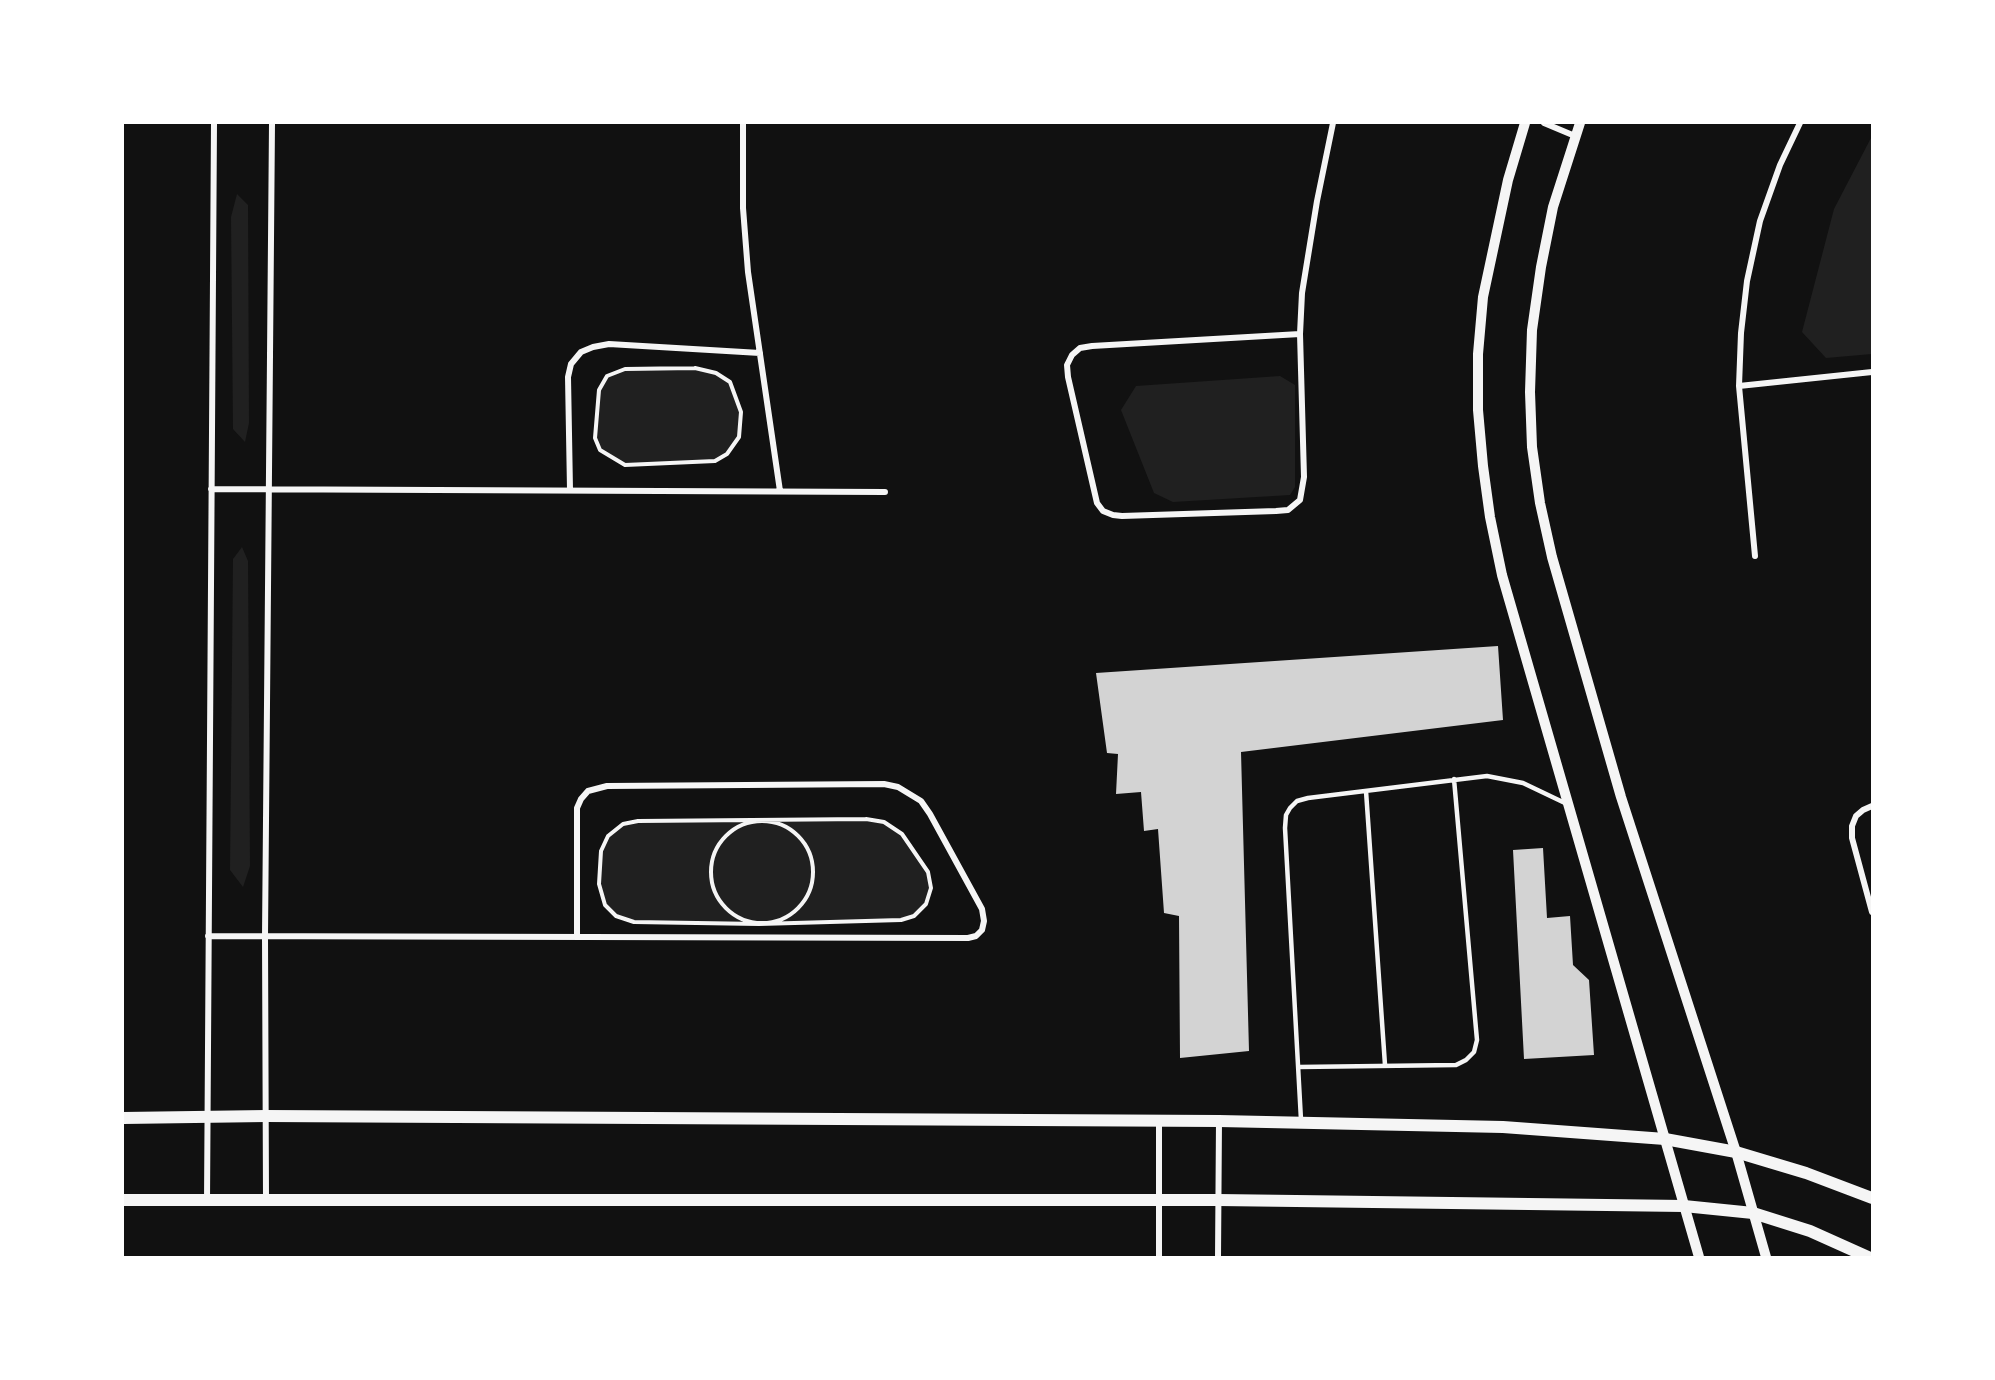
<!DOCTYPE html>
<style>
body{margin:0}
#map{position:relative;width:1995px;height:1380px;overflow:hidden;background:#111;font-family:"Alegreya Sans",sans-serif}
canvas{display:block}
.frame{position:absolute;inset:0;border:124px solid #fff;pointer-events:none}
</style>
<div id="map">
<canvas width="1995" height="1380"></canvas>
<div class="frame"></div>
</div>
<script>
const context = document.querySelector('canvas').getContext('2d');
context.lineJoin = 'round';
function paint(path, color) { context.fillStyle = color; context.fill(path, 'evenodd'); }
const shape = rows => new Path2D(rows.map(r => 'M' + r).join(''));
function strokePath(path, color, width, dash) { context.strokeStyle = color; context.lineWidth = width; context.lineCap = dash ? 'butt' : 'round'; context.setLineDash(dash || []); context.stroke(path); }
paint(shape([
 [1872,136,1872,354,1826,358,1802,332,1834,209],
 [237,194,248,205,249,423,245,442,233,429,231,217],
 [695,368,716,373,730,382,741,412,739,437,727,454,715,461,625,465,600,450,595,438,599,390,607,376,625,369],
 [1280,376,1295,385,1295,487,1290,495,1173,502,1154,493,1121,410,1136,386],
 [242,547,248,561,250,866,243,887,230,870,233,559],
 [866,819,884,822,902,834,928,872,931,888,926,904,914,916,901,920,759,924,634,922,616,916,605,905,599,884,601,851,608,836,623,824,638,821]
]), '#202020');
paint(shape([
 [1498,646,1503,720,1241,752,1249,1051,1180,1058,1179,916,1164,913,1158,829,1144,831,1141,792,1116,794,1118,754,1107,753,1096,673],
 [1543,848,1547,918,1570,916,1573,965,1589,980,1594,1055,1524,1059,1513,850]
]), '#d3d3d3');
strokePath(shape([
 [695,368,716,373,730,382,741,412,739,437,727,454,715,461,625,465,600,450,595,438,599,390,607,376,625,369,695,368],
 [866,819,884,822,902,834,928,872,931,888,926,904,914,916,901,920,759,924,634,922,616,916,605,905,599,884,601,851,608,836,623,824,638,821,866,819],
 '711 872a51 51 0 1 1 102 0a51 51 0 1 1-102 0Z'
]), '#f5f5f5', 4);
strokePath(shape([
 [1366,791,1385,1065],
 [1299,1067,1456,1065,1466,1060,1474,1052,1477,1040,1476,1029,1454,779],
 [1301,1120,1285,828,1286,815,1290,808,1297,801,1308,798,1487,776,1523,783,1567,804]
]), '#f5f5f5', 4.5);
strokePath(shape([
 [743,123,743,208,748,272,780,491],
 [1544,123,1575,136],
 [1300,334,1092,346,1080,348,1072,355,1067,365,1068,377,1097,503,1103,511,1113,515,1122,516,1276,511,1288,510,1300,500,1304,477,1300,334,1302,293,1317,201,1333,123],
 [1739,386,1872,372],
 [211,489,885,492],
 [570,490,568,377,571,364,581,352,593,347,609,344,760,353],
 [1755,556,1739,386,1741,333,1747,281,1760,221,1780,165,1800,123],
 [1872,806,1863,810,1856,816,1852,826,1852,838,1872,912],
 [208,936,968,938,976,936,982,930,984,921,982,909,930,814,921,801,898,787,884,784,607,786,588,791,581,799,577,808,577,936],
 [266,1199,265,936,272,123],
 [207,1200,214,123],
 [1159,1257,1159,1121],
 [1218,1257,1219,1121]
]), '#f5f5f5', 6);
strokePath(shape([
 [1525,123,1508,180,1483,297,1478,354,1478,410,1483,466,1490,517,1502,575,1699,1257],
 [1580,123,1553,207,1541,267,1532,330,1530,392,1532,447,1540,503,1552,557,1621,797,1736,1152,1766,1257]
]), '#f5f5f5', 10);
strokePath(shape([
 [123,1118,266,1116,1219,1121,1503,1127,1665,1139,1736,1152,1806,1173,1872,1198],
 [123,1200,1218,1200,1684,1206,1753,1213,1810,1231,1868,1257]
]), '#f5f5f5', 12);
</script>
